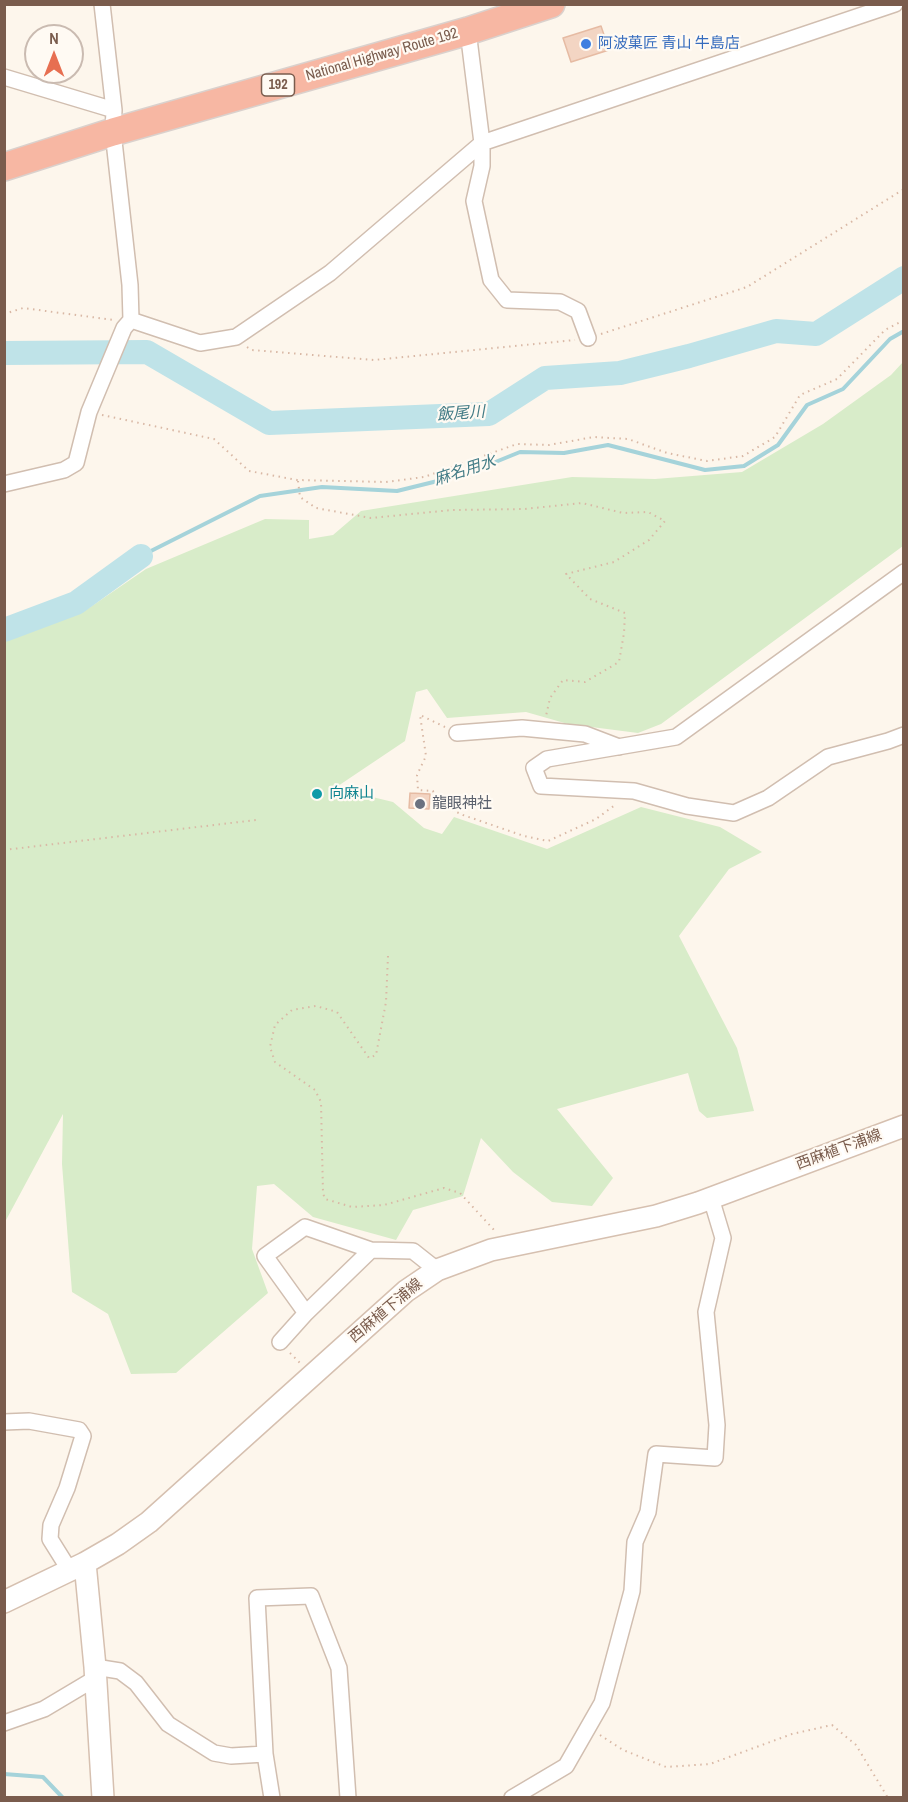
<!DOCTYPE html>
<meta charset="utf-8">
<style>
body{margin:0}
#map{position:relative;width:908px;height:1802px;overflow:hidden;background:#fdf6ec;font-family:"Archivo Narrow",sans-serif}
canvas{display:block}
.frame{position:absolute;inset:0;border:6px solid #7a5c4d;pointer-events:none}
.north{position:absolute;left:24px;top:24px;width:60px;height:60px;box-sizing:border-box;background:#fffaf3;border:2px solid #cabbb1;border-radius:50%;rotate:0deg;font-size:16px;font-weight:700;line-height:24px;text-align:center;color:#7a5c4d}
.north::after{content:'';display:block;margin:auto;width:21px;height:27px;background:#e76f51;clip-path:polygon(50% 0,100% 100%,50% 72%,0 100%)}
</style>
<div id="map">
<canvas width="908" height="1802"></canvas>
<div class="frame"></div>
<div class="north">N</div>
</div>
<script>
const context = document.querySelector('canvas').getContext('2d');
context.lineJoin = 'round';
function paint(path, color) { context.fillStyle = color; context.fill(path, 'evenodd'); }
const shape = rows => new Path2D(rows.map(r => 'M' + r).join(''));
function strokePath(path, color, width, dash) { context.strokeStyle = color; context.lineWidth = width; context.lineCap = dash ? 'butt' : 'round'; context.setLineDash(dash || []); context.stroke(path); }
function label(font, color, halo, rows, align = 'center') {
  context.font = font + ' "Archivo Narrow","Noto Sans JP",sans-serif'; context.lineWidth = 4.5; context.setLineDash([]); context.textBaseline = 'middle'; context.strokeStyle = halo; context.fillStyle = color; for (const [text, x, y, turn = 0] of rows) {
    context.save(); context.translate(x, y); context.rotate((+turn || 0) * Math.PI / 180); context.textAlign = isNaN(turn) ? turn : align; if (halo) context.strokeText(text, 0, 0); context.fillText(text, 0, 0); context.restore();
  }
}
paint(shape([
 [903,362,903,546,661,724,638,733,568,724,526,712,447,718,427,689,416,692,405,741,335,788,393,802,424,828,442,834,454,817,547,849,641,807,720,827,762,852,729,869,679,936,737,1048,754,1111,707,1118,699,1111,688,1073,557,1109,613,1178,592,1206,552,1202,513,1172,481,1138,463,1196,413,1210,396,1240,313,1217,274,1184,257,1186,252,1249,268,1293,176,1373,131,1374,108,1314,72,1292,62,1164,63,1114,5,1222,5,640,89,608,146,569,265,519,309,520,309,539,333,535,361,511,572,477,655,479,742,472,823,424,891,375]
]), '#d8ecc9');
strokePath(shape([
 [141,556,260,496,322,487,397,491,466,474,520,452,564,453,608,445,705,470,744,466,778,445,807,405,843,389,890,339,904,331],
 [4,1774,43,1777,63,1798]
]), '#a5d3da', 4);
strokePath(shape([
 [4,353,147,352,269,423,489,414,545,378,620,373,689,356,776,331,816,334,904,278],
 [4,630,76,603,141,556]
]), '#bfe3e8', 24);
const building = shape([
 [601,26,609,50,571,62,563,38,601,26],
 [410,793,430,794,429,809,409,808,410,793]
]);
paint(building, '#f3d5c3');
strokePath(building, '#e6bba3', 1.5);
const street = shape([
 [468,31,482,143,482,166,474,201,491,280,507,300,560,302,578,311,588,338],
 [4,77,114,110],
 [131,320,200,343,236,337,330,273,482,143,895,4],
 [4,484,64,470,76,463,89,412,124,328,131,320,130,285,113,132,114,110,102,4],
 [904,572,676,737,547,759,534,768,541,786,634,791,687,806,734,813,768,798,828,757,888,741,904,735],
 [457,733,522,728,585,734,619,747],
 [371,1250,306,1313,265,1256,305,1227,371,1250,413,1251,437,1270],
 [280,1342,306,1313],
 [4,1422,29,1421,79,1430,83,1436,67,1488,51,1525,50,1539,70,1571],
 [95,1667,120,1671,136,1683,168,1724,214,1753,231,1756,265,1754,272,1798],
 [4,1723,44,1709,96,1678],
 [265,1754,257,1598,311,1596,339,1668,348,1798],
 [512,1798,566,1766,602,1703,632,1591,635,1542,648,1512,656,1454,715,1458,717,1425,706,1312,723,1238,711,1198]
]);
const secondary = shape([
 [85,1563,95,1667,103,1798],
 [4,1602,85,1563,118,1544,149,1522,406,1291,437,1270,491,1250,656,1216,698,1203,904,1126]
]);
const highway = shape([
 [4,167,113,132,468,31,551,4]
]);
strokePath(street, '#d1beb0', 18);
strokePath(secondary, '#d6c0b0', 24);
strokePath(highway, '#dad1cd', 30);
strokePath(shape([
 [4,314,23,308,114,320],
 [601,334,747,287,904,189],
 [247,347,252,350,374,360,575,340],
 [102,415,214,439,249,471,297,480,386,482,424,477,517,444,549,445,594,437,628,439,667,453,707,461,743,456,775,437,800,395,837,379,885,330,904,320],
 [298,481,300,497,316,508,371,518,452,510,524,509,582,503,623,513,648,512,665,521,649,540,614,562,566,574,590,599,625,613,624,633,619,662,585,682,563,680,550,698,546,716],
 [445,727,420,715,426,756,417,775,418,790,433,791,435,802,463,815,524,836,548,841,596,819,615,805],
 [4,850,256,820],
 [388,956,386,1002,376,1055,369,1058,337,1012,316,1006,292,1010,275,1025,270,1047,275,1062,315,1090,321,1102,323,1193,325,1199,352,1207,384,1205,444,1188,460,1193,495,1231],
 [290,1353,301,1364],
 [600,1735,623,1750,666,1767,710,1764,792,1734,832,1725,856,1745,888,1798]
]), '#d9b8a5', 2, [1.5, 4.5]);
strokePath(street, '#fff', 15);
strokePath(secondary, '#fff', 21);
strokePath(highway, '#f7b7a3', 27);
for (const [x, y, r, color] of [
 [586,44,6,"#3f7fe0"],
 [317,794,6,"#0f9aa8"],
 [420,804,6,"#6b7280"]
]) { const dot = new Path2D(); dot.arc(x, y, r, 0, 2 * Math.PI); context.fillStyle = color; context.fill(dot); strokePath(dot, '#fffaf3', 2); }
for (const [x, y, w] of [
 [278,85,33]
]) { const box = new Path2D(); box.roundRect(x - w / 2, y - 11, w, 22, 4.5); context.fillStyle = '#fffaf3'; context.fill(box); strokePath(box, '#7a5c4d', 1.5); }
label('bold 14px', '#7a5c4d', null, [
 ["192",278,85]
]);
label('15px', '#366cbe', '#fffaf3', [
 ["阿波菓匠 青山 牛島店",598,44]
], 'left');
label('15px', '#7a5c4d', '#fffaf3', [
 ["National Highway Route 192",382,55,-16],
 ["西麻植下浦線",839,1150,-20],
 ["西麻植下浦線",386,1311,-40]
]);
label('15px', '#0d838f', '#fffaf3', [
 ["向麻山",329,794]
], 'left');
label('15px', '#5b616d', '#fffaf3', [
 ["龍眼神社",432,804]
], 'left');
label('italic 16px', '#437c86', '#fffaf3', [
 ["飯尾川",461,414,-4],
 ["麻名用水",465,471,-18]
]);
</script>
